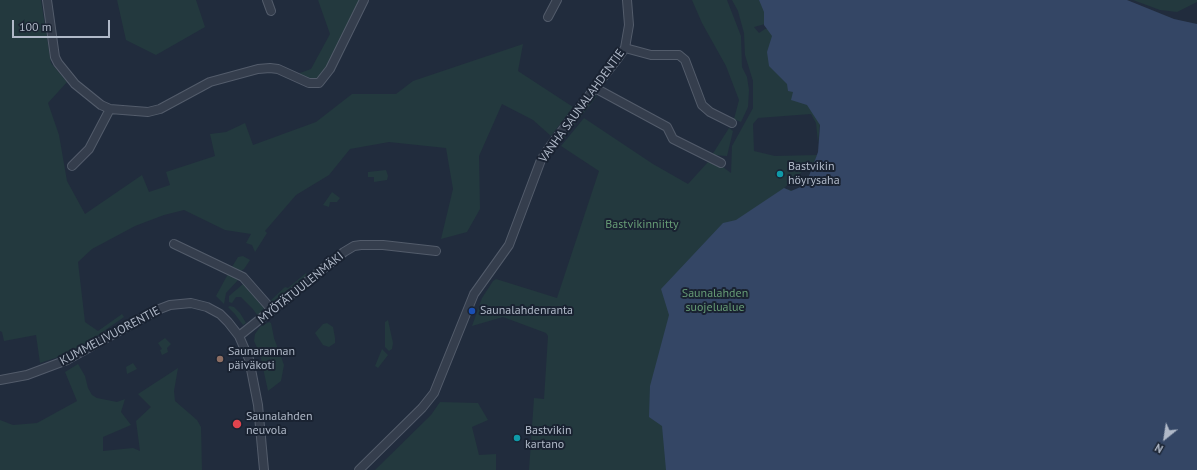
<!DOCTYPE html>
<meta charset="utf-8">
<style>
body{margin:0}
#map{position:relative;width:1197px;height:470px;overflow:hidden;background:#212c3d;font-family:"PT Sans",sans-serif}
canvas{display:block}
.north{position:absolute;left:1145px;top:418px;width:40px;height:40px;-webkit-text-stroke:3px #1a2332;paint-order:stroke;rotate:210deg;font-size:11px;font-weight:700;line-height:16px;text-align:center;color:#b0b9c8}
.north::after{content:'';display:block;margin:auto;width:14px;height:18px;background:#b0b9c8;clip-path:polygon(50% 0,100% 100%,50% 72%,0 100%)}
.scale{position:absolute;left:12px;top:20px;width:98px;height:18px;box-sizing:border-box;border:2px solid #b0b9c8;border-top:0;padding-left:5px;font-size:12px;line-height:14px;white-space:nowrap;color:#b0b9c8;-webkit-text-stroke:3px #1a2332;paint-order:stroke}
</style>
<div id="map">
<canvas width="1197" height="470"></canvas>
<div class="north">N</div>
<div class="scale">100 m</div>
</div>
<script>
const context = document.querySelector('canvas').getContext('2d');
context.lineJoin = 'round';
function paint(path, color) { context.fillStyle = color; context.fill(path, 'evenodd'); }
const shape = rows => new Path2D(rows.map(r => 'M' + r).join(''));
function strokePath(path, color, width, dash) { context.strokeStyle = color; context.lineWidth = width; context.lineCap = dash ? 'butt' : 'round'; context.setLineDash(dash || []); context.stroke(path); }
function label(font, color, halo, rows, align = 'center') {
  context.font = font + ' "PT Sans",sans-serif'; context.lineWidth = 4; context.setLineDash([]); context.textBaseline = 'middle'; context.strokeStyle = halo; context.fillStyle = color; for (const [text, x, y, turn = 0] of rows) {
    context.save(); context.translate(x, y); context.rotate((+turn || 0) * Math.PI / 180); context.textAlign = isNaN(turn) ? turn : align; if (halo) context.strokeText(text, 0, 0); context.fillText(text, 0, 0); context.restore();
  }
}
paint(shape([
 [0,0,41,0,51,63,67,82,48,103,59,135,67,181,85,214,142,175,149,192,170,185,166,172,215,156,210,134,226,132,245,123,253,145,316,122,352,94,396,94,413,81,523,44,518,71,573,107,551,136,533,120,502,104,479,156,480,209,467,232,441,239,453,189,446,148,389,142,350,149,329,175,296,195,265,231,267,233,255,252,252,245,246,243,251,234,225,230,184,210,164,215,135,226,92,249,78,262,85,322,98,331,122,314,124,317,91,340,64,355,40,363,36,335,4,341,2,332,0,331],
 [117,0,196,0,205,27,156,55,126,40],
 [318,0,361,0,325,70,319,79,306,78,300,75,300,73,311,69,330,34],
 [692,0,727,0,741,36,742,67,747,77,749,90,748,107,741,122,734,119,739,100,726,66,702,23],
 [732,0,777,0,769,23,754,27,759,33,765,29,776,28,824,82,818,143,816,123,811,114,758,118,753,124,754,151,775,156,817,155,813,166,805,169,784,188,793,191,810,182,714,470,529,470,534,398,544,399,548,336,546,333,503,317,472,326,482,298,493,281,496,279,557,298,599,171,561,146,584,118,653,164,688,184,708,162,723,167,731,173,732,146,753,108,753,81,745,55,744,33,738,11],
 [1133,0,1197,0,1197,2,1177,12,1160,10],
 [595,94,597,96,564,139,560,137],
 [729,128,733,131,727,156,712,155],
 [386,170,388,176,387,180,374,182,374,177,368,177,368,172],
 [332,192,340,198,337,202,330,202,329,207,323,205],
 [243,256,250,260,244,269,241,271,232,267,238,257],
 [306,273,307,276,276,301,272,303,269,302,285,287,288,288],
 [228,274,238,280,226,293,224,304,216,296],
 [243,284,264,308,258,316,252,308,241,297,236,297,232,303,229,302,229,296],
 [230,306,234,307,240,313,246,323,243,325,234,313,228,307],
 [388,320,393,343,392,349,389,351,385,347,385,322],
 [269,322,271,323,274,338,284,365,281,381,268,391,260,354,254,341,255,334,260,327],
 [327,323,333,327,335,338,335,343,329,347,323,345,315,333,323,324],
 [165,338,171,344,167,348,168,352,162,355,160,350,162,349,158,343],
 [382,349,388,355,378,368,375,366],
 [133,363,137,369,127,374,126,367],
 [78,364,85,376,88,388,92,395,97,398,117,402,125,399,121,412,131,425,103,437,103,451,133,448,140,451,136,421,151,407,138,394,178,368,174,391,175,401,197,420,201,427,202,470,0,470,0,420,13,425,37,423,77,401,65,372],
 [440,402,478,403,488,420,472,427,479,455,496,454,496,470,375,470,431,415]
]), '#23393e');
paint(shape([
 [759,0,1127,0,1174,19,1197,24,1197,470,666,470,662,426,649,417,650,386,669,315,661,289,723,223,736,220,784,188,791,191,810,183,809,176,818,152,820,125,807,105,791,100,793,92,788,91,787,84,769,66,767,52,772,36,764,25,764,12]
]), '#344665');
const minor = shape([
 [47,0,55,57,58,63,75,84,101,105,110,109,148,112,160,109,210,82,258,69,270,68,278,69,309,83,319,83,330,69,364,0],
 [267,0,271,11],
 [548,17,557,0],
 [625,48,651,55,679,55,685,60,702,105,710,112,732,123],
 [595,88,667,127,673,139,721,163],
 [72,166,89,149,110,109],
 [174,244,243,277,272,310],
 [239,336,344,252,354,246,361,245,383,245,436,251],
 [0,380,27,375,67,360,157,310,170,305,191,303,207,307,220,314,228,322,239,336,249,359,258,405,264,470],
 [359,470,422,408,434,393,474,294,509,245,541,160,551,145,618,58,625,48,629,25,627,0]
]);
strokePath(minor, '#535c6b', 10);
strokePath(minor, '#353e4d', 8);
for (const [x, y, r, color] of [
 [780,174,4,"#0f9aa8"],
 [472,311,4,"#1a4fb4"],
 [220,359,4,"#8d6e63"],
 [237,424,5,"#e0444e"],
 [517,438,4,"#0f9aa8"]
]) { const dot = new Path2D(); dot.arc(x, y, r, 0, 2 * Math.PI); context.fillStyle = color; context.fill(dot); strokePath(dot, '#1a2332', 1.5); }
label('12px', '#b0b9c8', '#1a2332', [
 ["VANHA SAUNALAHDENTIE",582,106,-54],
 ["MYÖTÄTUULENMÄKI",301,288,-39],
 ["KUMMELIVUORENTIE",110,336,-28]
]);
label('12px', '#b0b9c8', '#1a2332', [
 ["Bastvikin",788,167],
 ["höyrysaha",788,181],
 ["Saunalahdenranta",480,311],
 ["Saunarannan",228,352],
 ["päiväkoti",228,366],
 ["Saunalahden",246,417],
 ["neuvola",246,431],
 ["Bastvikin",525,431],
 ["kartano",525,445]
], 'left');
label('12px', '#669b75', '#1a2332', [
 ["Bastvikinniitty",642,225],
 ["Saunalahden",715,294],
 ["suojelualue",715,308]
]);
</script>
